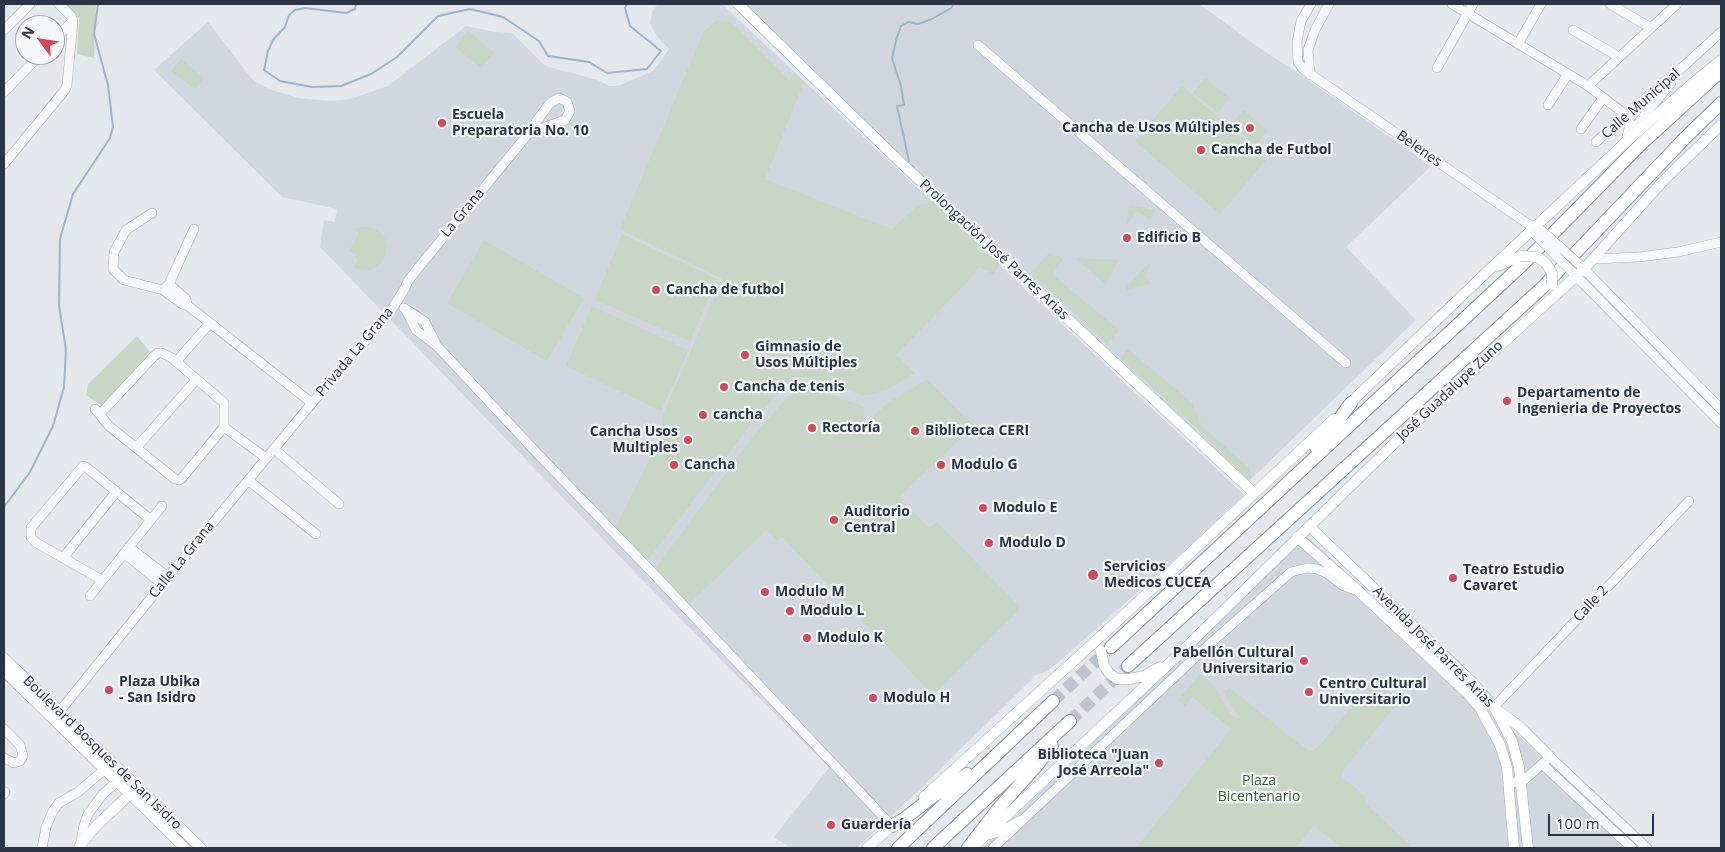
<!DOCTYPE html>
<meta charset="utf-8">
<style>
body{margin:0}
#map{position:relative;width:1725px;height:852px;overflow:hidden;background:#e4e7ec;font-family:"Open Sans",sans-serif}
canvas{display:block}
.frame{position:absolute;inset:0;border:5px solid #2b3445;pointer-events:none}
.north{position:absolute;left:15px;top:15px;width:50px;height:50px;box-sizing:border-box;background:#f4f6f9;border:1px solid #a4a8b1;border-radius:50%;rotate:301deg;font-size:14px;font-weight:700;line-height:20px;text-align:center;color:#2b3445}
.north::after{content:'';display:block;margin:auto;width:18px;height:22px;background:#d1495b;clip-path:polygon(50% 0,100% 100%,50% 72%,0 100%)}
.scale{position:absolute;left:1548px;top:814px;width:106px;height:22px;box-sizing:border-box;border:2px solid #2b3445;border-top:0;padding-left:6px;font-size:15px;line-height:18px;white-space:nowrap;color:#2b3445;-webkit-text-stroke:4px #f4f6f9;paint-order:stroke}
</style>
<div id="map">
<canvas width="1725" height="852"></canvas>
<div class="frame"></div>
<div class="north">N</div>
<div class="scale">100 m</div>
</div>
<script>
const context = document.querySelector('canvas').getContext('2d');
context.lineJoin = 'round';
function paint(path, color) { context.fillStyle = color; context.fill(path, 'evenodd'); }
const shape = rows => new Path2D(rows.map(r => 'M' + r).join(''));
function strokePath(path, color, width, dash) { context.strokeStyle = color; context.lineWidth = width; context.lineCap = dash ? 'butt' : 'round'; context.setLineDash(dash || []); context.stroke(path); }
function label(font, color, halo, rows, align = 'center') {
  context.font = font + ' "Open Sans",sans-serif'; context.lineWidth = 4.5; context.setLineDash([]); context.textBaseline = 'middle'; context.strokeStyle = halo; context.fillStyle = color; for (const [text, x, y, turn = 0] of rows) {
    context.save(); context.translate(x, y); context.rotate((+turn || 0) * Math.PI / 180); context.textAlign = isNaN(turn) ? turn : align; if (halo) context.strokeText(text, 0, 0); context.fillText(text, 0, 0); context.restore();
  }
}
paint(shape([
 [658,4,722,4,1246,497,1226,510,1218,520,1165,568,1048,671,1036,675,919,790,857,848,791,848,774,837,829,768,659,597,320,247,324,220,335,222,337,209,282,197,154,70,208,22,252,79,268,89,299,98,331,101,351,99,388,86,466,26,495,32,512,33,545,66,598,80,609,86,618,86,653,71,669,49,657,36,650,24,652,12],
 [740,4,1199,4,1268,54,1294,70,1431,166,1346,247,1416,320,1249,481,928,180,861,121],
 [1307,536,1638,848,982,848]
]), '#d2d6de');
paint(shape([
 [65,4,96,4,94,58,77,54,79,18],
 [726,20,734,25,790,81,794,72,804,82,765,179,892,229,918,205,927,204,934,200,1002,263,993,274,979,267,971,278,896,355,915,373,894,386,875,394,861,395,830,383,811,378,801,377,786,384,752,423,647,561,614,530,663,433,662,417,722,279,620,229,704,31,716,21],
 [468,31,494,53,481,68,455,47],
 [181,59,204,78,195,89,171,71],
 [1205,78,1230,98,1218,113,1193,93],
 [1182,86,1267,159,1220,214,1135,141],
 [1243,110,1268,130,1256,145,1231,125],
 [1129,205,1155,210,1150,220,1137,211,1126,226],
 [362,226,376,229,382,234,386,241,387,248,385,256,382,262,376,267,369,270,361,270,354,267,358,260,355,258,357,255,349,251,359,233,354,230],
 [622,234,717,279,690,341,595,300],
 [484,240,584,298,547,361,447,303],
 [1049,253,1054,257,1058,255,1063,260,1052,274,1119,330,1107,344,1031,273],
 [1075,258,1118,260,1106,285],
 [1149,263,1151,265,1146,277,1150,284,1126,290,1127,286],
 [592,306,689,350,661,411,566,366],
 [137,336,150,352,102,406,86,395,88,384],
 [1128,349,1192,403,1202,426,1249,468,1252,477,1249,480,1193,425,1120,358],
 [927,379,974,426,899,497,929,528,937,522,1020,607,1017,612,933,695,782,537,777,540,766,530,686,607,653,572,755,434,787,398,804,386,815,389,863,406,866,423,888,403],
 [1201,673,1215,687,1230,714,1237,720,1240,717,1230,704,1224,691,1230,688,1307,750,1313,750,1319,746,1374,679,1400,700,1342,772,1342,777,1365,796,1365,803,1413,848,1342,848,1314,826,1295,848,1136,848,1231,729,1192,697,1185,706,1178,700]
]), '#c9d6c5');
strokePath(shape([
 [356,4,355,9,346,13,305,8,295,10,289,15,285,27,273,40,268,51,264,70,280,81,312,87,341,86,371,74,397,57,438,16,470,9,503,17,539,41,548,56,589,62,607,73,647,69,661,51,630,26,625,8,627,4],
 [909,161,897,106,904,105,901,86,892,58,897,37,901,26,908,22,918,24,932,19,951,8,954,4],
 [4,507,30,472,53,426,64,387,66,350,59,305,60,239,73,194,110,138,113,127,108,85,94,34,98,4]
]), '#9fb4cc', 2);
strokePath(shape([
 [1053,701,1109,649],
 [1070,721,1128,666]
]), '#bfc3cb', 12, [12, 6]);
const minor = shape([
 [1311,4,1301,21,1297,42,1298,62,1303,69,1528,224,1540,229],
 [1452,4,1588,86,1626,115,1629,119,1630,124,1626,142],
 [1610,4,1651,28],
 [4,30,30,4],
 [1573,30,1619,57],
 [55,39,73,21],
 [1518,44,1541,4],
 [978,45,1346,363],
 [1437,68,1473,4],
 [1310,75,1308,50,1315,30,1329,4],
 [1588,86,1677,4],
 [4,92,40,55],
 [1548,105,1568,74],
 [1581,129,1603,98],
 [1630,133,1671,83],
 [1596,142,1629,112,1685,65,1721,32],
 [4,164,65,90,67,85,73,21,71,16,59,4],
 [152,213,126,230,114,252,113,269,124,280,163,290,169,284,194,229],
 [1594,259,1639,257,1678,252,1721,242],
 [1580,265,1721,409],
 [1573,273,1721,423],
 [169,284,186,299,187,305],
 [163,290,182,304,187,305,312,403],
 [404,308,425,322,437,346],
 [406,310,416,330,437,346,536,452,651,571,892,826],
 [176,362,210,323],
 [95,409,109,426,175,479,179,480,182,478,224,427],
 [100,414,154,356,158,353,162,353,172,358,222,401,224,403,224,427],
 [224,427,266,458],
 [136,448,196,380],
 [274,449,339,504],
 [248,480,316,534],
 [129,547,168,577],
 [124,553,162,584],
 [63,558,116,492],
 [102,580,35,542,31,537,31,528,83,466,86,467,151,520],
 [90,596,162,506],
 [1494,707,1689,501],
 [55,717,168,577,312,403,390,312,404,290,408,281,419,267,533,128,536,122,550,103,559,98,567,102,570,111,565,120,540,129,533,128],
 [4,729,20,745,23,756,20,761,14,763,4,758],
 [1542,764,1632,848],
 [1509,783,1522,782,1550,757,1647,848],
 [4,794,5,792],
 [80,847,84,825,88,814,103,794,122,777],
 [42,848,46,827,53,811,59,803,78,792,110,765],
 [993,848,1203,650,1291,572,1307,568,1317,569,1328,574,1342,585,1355,590]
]);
const major = shape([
 [738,4,900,162,1254,493],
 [1498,266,1521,256],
 [1346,407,1490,269,1626,142,1693,83,1721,60],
 [1309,526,1471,681,1494,707,1512,741,1519,767,1528,848],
 [1297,537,1352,585,1465,691,1480,708,1500,745,1507,767,1514,848],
 [4,658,201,848],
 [4,671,185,848],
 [1129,679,1144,676,1160,667],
 [1499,711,1520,727,1550,757],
 [924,797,1111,627,1334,419],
 [986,835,1004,830,1021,821],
 [978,842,1174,659,1414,424,1584,269,1664,180,1721,125],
 [80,845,96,826,130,794],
 [867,848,896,822]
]);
const highway = shape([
 [1316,447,1334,426,1351,403],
 [1111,647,1522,265,1640,145,1721,71],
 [1128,666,1543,287,1685,138,1721,103],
 [892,826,904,819,931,798,967,774],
 [898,848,1053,701],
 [933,848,1070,721],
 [968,848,998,809,1038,764,1052,746]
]);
strokePath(minor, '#a9aeb7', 10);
strokePath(major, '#a3abb8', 11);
strokePath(highway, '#8b94a3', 14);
strokePath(minor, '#f7f8fa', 9);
strokePath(major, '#fff', 10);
strokePath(highway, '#fff', 12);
const minorBridge = shape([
 [1540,229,1580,265],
 [1535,234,1573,273]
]);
const majorBridge = shape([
 [1521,256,1537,257,1546,263,1552,273,1552,285],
 [1101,651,1104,666,1110,674,1117,679,1129,679]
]);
strokePath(minorBridge, '#a9aeb7', 10, []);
strokePath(majorBridge, '#a3abb8', 11, []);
strokePath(minorBridge, '#f7f8fa', 9);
strokePath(majorBridge, '#fff', 10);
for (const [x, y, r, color] of [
 [442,123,5,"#d1495b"],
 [1250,128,5,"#d1495b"],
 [1201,150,5,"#d1495b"],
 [1127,238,5,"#d1495b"],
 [656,290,5,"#d1495b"],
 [745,355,5,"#d1495b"],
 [724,387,5,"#d1495b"],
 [1507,401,5,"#d1495b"],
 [703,415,5,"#d1495b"],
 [812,428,5,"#d1495b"],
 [915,431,5,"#d1495b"],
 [688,440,5,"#d1495b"],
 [674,465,5,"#d1495b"],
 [941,465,5,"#d1495b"],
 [983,508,5,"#d1495b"],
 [834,520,5,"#d1495b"],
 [989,543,5,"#d1495b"],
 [1093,575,6,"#d1495b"],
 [1453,578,5,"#d1495b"],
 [765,592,5,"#d1495b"],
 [790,611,5,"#d1495b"],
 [807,638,5,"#d1495b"],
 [1304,661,5,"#d1495b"],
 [109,690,5,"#d1495b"],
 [1309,692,5,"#d1495b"],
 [873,698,5,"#d1495b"],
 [1159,763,5,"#d1495b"],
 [831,825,5,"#d1495b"]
]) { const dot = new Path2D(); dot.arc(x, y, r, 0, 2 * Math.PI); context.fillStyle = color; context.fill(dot); strokePath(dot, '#f4f6f9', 2); }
label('14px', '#2b3445', '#f4f6f9', [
 ["Calle Municipal",1641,104,-41],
 ["Belenes",1419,149,35],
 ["La Grana",463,213,-50],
 ["Prolongación José Parres Arias",994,250,43],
 ["Privada La Grana",355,352,-50],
 ["José Guadalupe Zuno",1450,391,-43],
 ["Calle La Grana",182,560,-51],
 ["Calle 2",1591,604,-47],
 ["Avenida José Parres Arias",1433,647,45],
 ["Boulevard Bosques de San Isidro",102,753,44]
]);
label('bold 14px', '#2b3445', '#f4f6f9', [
 ["Escuela",452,115],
 ["Preparatoria No. 10",452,131],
 ["Cancha de Usos Múltiples",1240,128,"right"],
 ["Cancha de Futbol",1211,150],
 ["Edificio B",1137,238],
 ["Cancha de futbol",666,290],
 ["Gimnasio de",755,347],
 ["Usos Múltiples",755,363],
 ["Cancha de tenis",734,387],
 ["Departamento de",1517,393],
 ["Ingenieria de Proyectos",1517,409],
 ["cancha",713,415],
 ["Rectoría",822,428],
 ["Biblioteca CERI",925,431],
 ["Cancha Usos",678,432,"right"],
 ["Multiples",678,448,"right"],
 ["Cancha",684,465],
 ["Modulo G",951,465],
 ["Modulo E",993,508],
 ["Auditorio",844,512],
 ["Central",844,528],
 ["Modulo D",999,543],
 ["Servicios",1104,567],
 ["Medicos CUCEA",1104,583],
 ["Teatro Estudio",1463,570],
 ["Cavaret",1463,586],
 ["Modulo M",775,592],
 ["Modulo L",800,611],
 ["Modulo K",817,638],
 ["Pabellón Cultural",1294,653,"right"],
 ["Universitario",1294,669,"right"],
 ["Plaza Ubika",119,682],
 ["- San Isidro",119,698],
 ["Centro Cultural",1319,684],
 ["Universitario",1319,700],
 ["Modulo H",883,698],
 ["Biblioteca \"Juan",1149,755,"right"],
 ["José Arreola\"",1149,771,"right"],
 ["Guardería",841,825]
], 'left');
label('14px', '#3f6138', '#f4f6f9', [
 ["Plaza",1259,781],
 ["Bicentenario",1259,797]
]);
</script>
